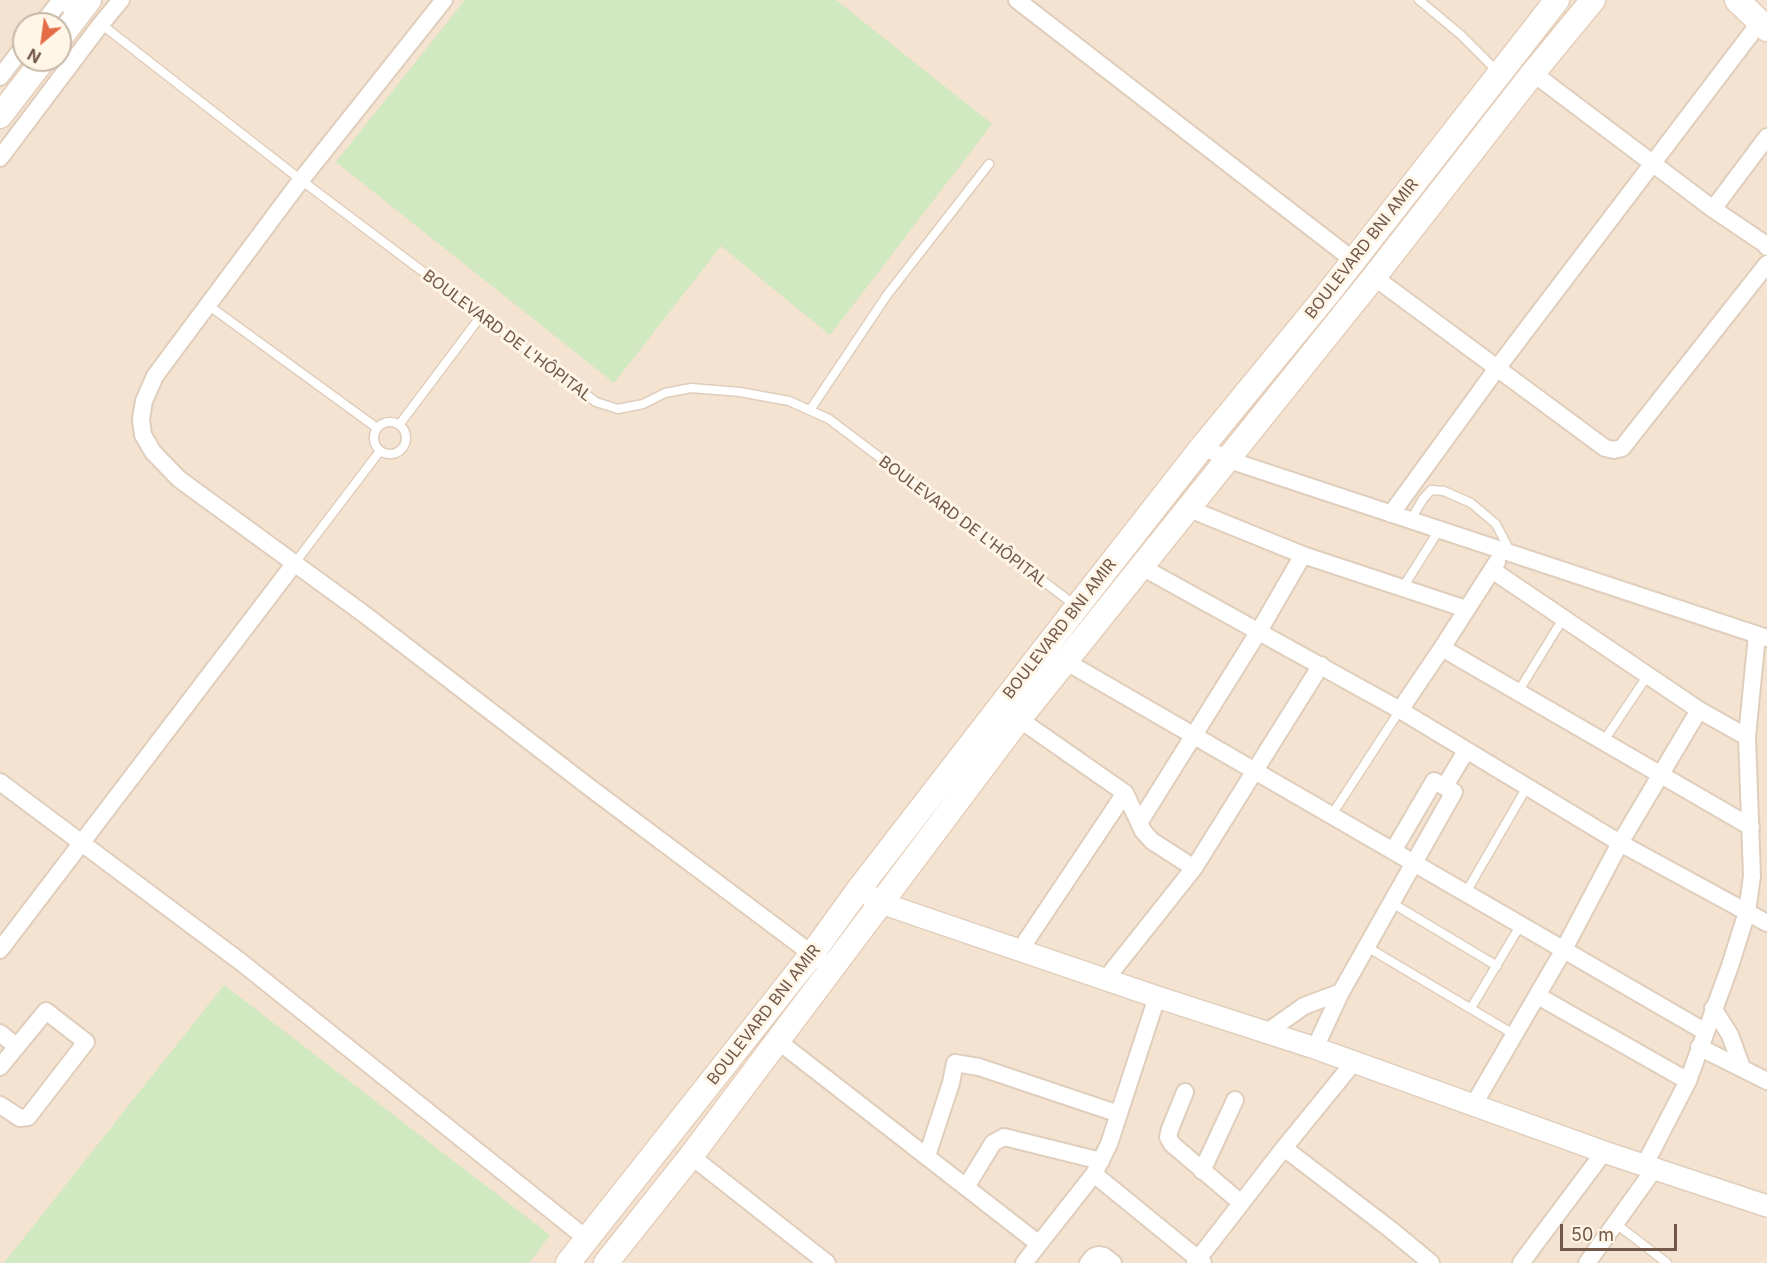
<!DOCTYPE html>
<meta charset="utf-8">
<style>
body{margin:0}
#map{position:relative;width:1767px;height:1263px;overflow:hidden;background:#fcf2e1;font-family:Inter,sans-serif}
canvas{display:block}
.north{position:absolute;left:12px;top:12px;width:60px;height:60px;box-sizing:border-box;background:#fff6e7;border:2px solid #c7b7a7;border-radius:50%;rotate:209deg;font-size:16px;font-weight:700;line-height:24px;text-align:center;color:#725848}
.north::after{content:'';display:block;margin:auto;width:21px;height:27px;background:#e56b47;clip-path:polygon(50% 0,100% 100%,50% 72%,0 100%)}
.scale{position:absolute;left:1560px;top:1224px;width:117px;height:27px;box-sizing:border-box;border:3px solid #725848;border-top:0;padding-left:8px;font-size:18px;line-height:21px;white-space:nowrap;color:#725848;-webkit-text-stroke:4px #fff6e7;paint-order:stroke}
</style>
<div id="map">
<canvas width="1767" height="1263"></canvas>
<div class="north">N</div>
<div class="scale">50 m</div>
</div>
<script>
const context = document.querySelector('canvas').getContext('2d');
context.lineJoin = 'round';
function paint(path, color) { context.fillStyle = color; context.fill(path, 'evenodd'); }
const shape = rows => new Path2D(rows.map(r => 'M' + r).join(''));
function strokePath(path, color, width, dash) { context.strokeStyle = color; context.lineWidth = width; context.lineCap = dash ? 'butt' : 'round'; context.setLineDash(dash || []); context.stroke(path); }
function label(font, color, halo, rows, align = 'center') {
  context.font = font + ' Inter,sans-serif'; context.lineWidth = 6; context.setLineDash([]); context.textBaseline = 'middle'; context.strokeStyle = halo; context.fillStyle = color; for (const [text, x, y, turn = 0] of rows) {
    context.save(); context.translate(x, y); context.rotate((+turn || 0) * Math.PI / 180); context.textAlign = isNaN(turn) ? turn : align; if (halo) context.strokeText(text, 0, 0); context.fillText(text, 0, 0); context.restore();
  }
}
paint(shape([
 [0,0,1767,0,1767,1263,0,1263],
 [24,24,60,24,60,60,24,60]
]), '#f3e3d0');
paint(shape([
 [465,0,836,0,992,124,830,335,721,246,614,383,336,162],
 [224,985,550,1235,529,1263,4,1263]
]), '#d0e9c0');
const service = shape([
 [1419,0,1461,35,1497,71],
 [101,24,301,180,596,402,618,409,643,404,665,393,691,388,740,392,789,401,829,419,1076,606],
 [208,305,377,428],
 [810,410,887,295,989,164],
 '374 438a16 16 0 1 1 32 0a16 16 0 1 1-32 0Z',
 [399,425,481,316],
 [1410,521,1423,499,1431,490,1444,491,1471,503,1496,524,1511,553],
 [294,564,380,451],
 [1402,589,1439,530],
 [1518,692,1564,617],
 [1603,742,1648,675],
 [1331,816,1400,710],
 [1465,894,1527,787],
 [1392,903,1497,966],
 [1367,947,1515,1035],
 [1471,1008,1520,926],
 [1615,1223,1667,1263]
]);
const minor = shape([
 [444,0,301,180,155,376,144,401,141,419,143,435,153,452,179,479,364,614,589,787,820,960],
 [1017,0,1353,260],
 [42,24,61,0],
 [1533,73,1713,209,1765,244,1767,247],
 [0,77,24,46],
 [0,158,101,24,121,0],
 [1713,209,1767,137],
 [1374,277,1605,448,1614,450,1622,448,1767,264],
 [1203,446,1226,459,1767,638],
 [1187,508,1303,555,1466,609],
 [1391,514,1498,367,1760,22],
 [1140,566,1400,710,1620,843,1767,923],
 [1492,570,1699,710,1747,737],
 [1442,648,1751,827],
 [1065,661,1704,1031],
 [1400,710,1442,648,1497,562],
 [1019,719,1125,793,1143,831,1152,841,1194,868],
 [0,782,241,962,587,1239],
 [1445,786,1466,751],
 [1139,823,1259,631,1303,555],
 [0,950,294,564],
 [1020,950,1125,793],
 [1105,980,1194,868,1321,665],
 [1538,996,1688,1081],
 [1713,1008,1730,1035,1742,1068],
 [1267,1032,1304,1006,1341,992],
 [0,1033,16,1046],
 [778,1041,1039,1244],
 [1699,1047,1767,1081],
 [1315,1048,1341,992,1454,792,1434,781,1393,851],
 [0,1067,46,1011,86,1042,28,1117,20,1118,0,1105],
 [1185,1092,1170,1129,1168,1137,1172,1144,1241,1203],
 [1474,1104,1563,951,1620,843,1699,710],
 [1284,1148,1390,1229,1431,1263],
 [691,1156,827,1263],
 [927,1156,951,1083,955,1063,979,1067,1119,1114],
 [1645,1164,1688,1081,1730,966,1747,912,1752,876,1747,737,1757,635],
 [1202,1171,1235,1100],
 [1094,1174,1203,1263],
 [966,1187,993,1143,1004,1137,1101,1161],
 [1024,1263,1094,1174,1109,1144,1157,997],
 [1088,1263,1093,1257,1098,1255,1104,1256,1113,1263],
 [1195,1263,1284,1148,1354,1062],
 [1521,1263,1604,1152],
 [1587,1263,1655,1168]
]);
const tertiary = shape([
 [65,0,81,10],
 [867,894,881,903,1157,997,1315,1048,1604,1152,1767,1206]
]);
const secondary = shape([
 [1737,0,1767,29],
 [60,38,89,0],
 [0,116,43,60],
 [568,1263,812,954,859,889,1077,607,1203,446,1326,296,1557,0],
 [606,1263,691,1156,1019,719,1374,277,1533,73,1593,0]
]);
strokePath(service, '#e0cebd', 11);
strokePath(minor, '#e0cebd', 20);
strokePath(tertiary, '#e0cebd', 24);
strokePath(secondary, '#e5cfbb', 27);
strokePath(service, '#fff', 8);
strokePath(minor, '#fff', 16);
strokePath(tertiary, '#fff', 21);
strokePath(secondary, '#fff', 24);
label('16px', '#725848', '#fff6e7', [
 ["BOULEVARD BNI AMIR",1362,249,-52],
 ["BOULEVARD DE L'HÔPITAL",507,336,37],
 ["BOULEVARD DE L'HÔPITAL",963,522,37],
 ["BOULEVARD BNI AMIR",1060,629,-52],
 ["BOULEVARD BNI AMIR",764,1015,-52]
]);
</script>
